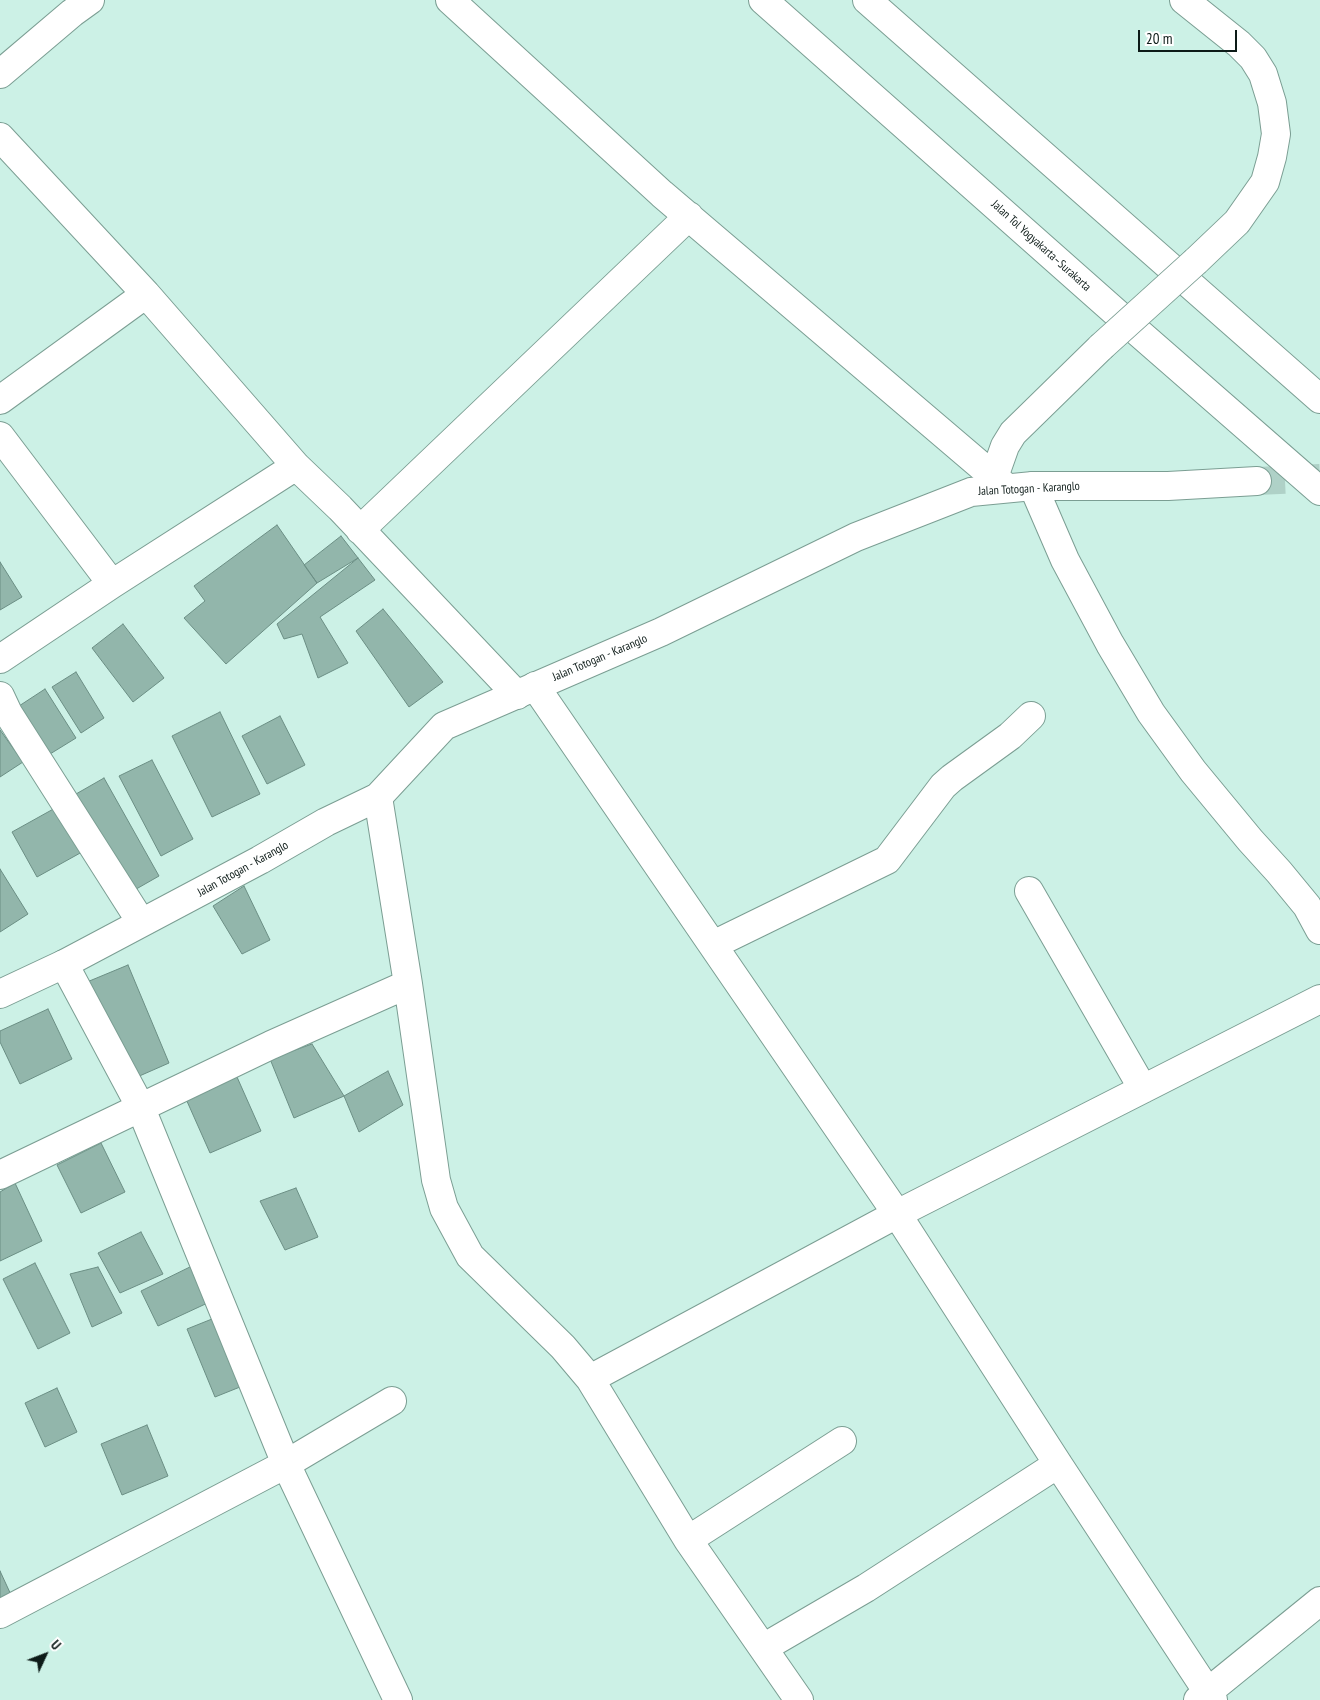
<!DOCTYPE html>
<meta charset="utf-8">
<style>
body{margin:0}
#map{position:relative;width:1320px;height:1700px;overflow:hidden;background:#ccf1e6;font-family:"PT Sans Narrow",sans-serif}
canvas{display:block}
.north{position:absolute;left:20px;top:1630px;width:50px;height:50px;-webkit-text-stroke:4px #fff;paint-order:stroke;rotate:47deg;font-size:14px;font-weight:700;line-height:20px;text-align:center;color:#0d1b18}
.north::after{content:'';display:block;margin:auto;width:18px;height:22px;background:#0d1b18;clip-path:polygon(50% 0,100% 100%,50% 72%,0 100%)}
.scale{position:absolute;left:1138px;top:30px;width:99px;height:22px;box-sizing:border-box;border:2px solid #0d1b18;border-top:0;padding-left:6px;font-size:15px;line-height:18px;white-space:nowrap;color:#0d1b18;-webkit-text-stroke:4px #fff;paint-order:stroke}
</style>
<div id="map">
<canvas width="1320" height="1700"></canvas>
<div class="north">U</div>
<div class="scale">20 m</div>
</div>
<script>
const context = document.querySelector('canvas').getContext('2d');
context.lineJoin = 'round';
function paint(path, color) { context.fillStyle = color; context.fill(path, 'evenodd'); }
const shape = rows => new Path2D(rows.map(r => 'M' + r).join(''));
function strokePath(path, color, width, dash) { context.strokeStyle = color; context.lineWidth = width; context.lineCap = dash ? 'butt' : 'round'; context.setLineDash(dash || []); context.stroke(path); }
function label(font, color, halo, rows, align = 'center') {
  context.font = font + ' "PT Sans Narrow",sans-serif'; context.lineWidth = 4; context.setLineDash([]); context.textBaseline = 'middle'; context.strokeStyle = halo; context.fillStyle = color; for (const [text, x, y, turn = 0] of rows) {
    context.save(); context.translate(x, y); context.rotate((+turn || 0) * Math.PI / 180); context.textAlign = isNaN(turn) ? turn : align; if (halo) context.strokeText(text, 0, 0); context.fillText(text, 0, 0); context.restore();
  }
}
const building = shape([
 [277,525,317,583,226,664,184,618,205,601,194,586,277,525],
 [341,536,358,558,317,583,304,565,341,536],
 [358,558,375,580,320,617,348,663,318,678,302,634,284,639,277,624,358,558],
 [0,562,22,597,0,610,0,562],
 [383,609,443,682,409,707,356,631,383,609],
 [123,624,164,678,133,702,92,648,123,624],
 [76,672,104,718,81,733,52,687,76,672],
 [45,689,76,738,50,754,19,706,45,689],
 [220,712,260,794,212,817,172,736,220,712],
 [280,716,305,765,267,784,242,736,280,716],
 [0,730,23,762,0,777,0,730],
 [152,760,193,839,161,856,119,776,152,760],
 [104,778,159,876,131,892,76,794,104,778],
 [57,807,82,852,37,877,12,832,57,807],
 [0,869,28,914,0,932,0,869],
 [244,886,270,940,242,954,213,906,244,886],
 [128,965,169,1063,128,1081,87,982,128,965],
 [48,1009,72,1059,20,1084,0,1042,0,1031,48,1009],
 [312,1044,344,1096,294,1118,270,1059,312,1044],
 [233,1068,261,1131,210,1153,182,1090,233,1068],
 [388,1071,403,1105,359,1132,344,1096,388,1071],
 [101,1143,125,1192,81,1213,57,1165,101,1143],
 [15,1183,42,1241,0,1261,0,1192,15,1183],
 [296,1188,318,1237,285,1250,260,1201,296,1188],
 [141,1232,163,1274,120,1293,98,1253,141,1232],
 [35,1263,70,1333,38,1349,3,1279,35,1263],
 [196,1264,214,1300,158,1326,141,1291,196,1264],
 [98,1267,122,1313,92,1327,70,1274,98,1267],
 [212,1319,240,1387,215,1397,187,1329,212,1319],
 [57,1388,77,1432,45,1447,25,1403,57,1388],
 [147,1425,168,1476,122,1495,101,1444,147,1425],
 [0,1571,12,1597,0,1602,0,1571]
]);
paint(building, '#92b6ab');
strokePath(building, '#6b8e84', 1);
strokePath(shape([
 [1257,481,1320,478]
]), '#afd1c7', 28, [28, 14]);
const minor = shape([
 [450,0,662,194,1007,488],
 [1184,0,1239,44,1253,58,1263,74,1272,103,1276,134,1272,157,1265,182,1237,222,1196,261],
 [0,74,72,13,90,0],
 [0,137,146,294,296,466,340,508,517,695],
 [0,400,146,294],
 [0,436,112,584],
 [994,477,1005,446,1013,433,1101,347],
 [1033,486,1065,560,1110,644,1151,713,1193,771,1250,840,1279,872,1307,906,1320,930],
 [360,530,689,216],
 [0,659,112,584,296,466],
 [535,686,897,1214,1058,1464,1213,1700],
 [0,696,8,713,141,922],
 [378,797,408,984,436,1180,444,1208,470,1256,563,1347,590,1379,688,1540,799,1700],
 [1029,891,1143,1089],
 [713,945,887,860,943,786,952,778,1010,736,1031,716],
 [64,964,140,1106,286,1464,398,1700],
 [0,1175,271,1045,408,984],
 [590,1379,897,1214,1320,999],
 [688,1540,842,1441],
 [0,1614,286,1464,392,1401],
 [763,1648,866,1588,1058,1464],
 [1198,1700,1320,1601]
]);
const major = shape([
 [0,994,64,964,260,860,326,822,378,797,444,726,661,632,856,537,971,492,1033,486,1168,486,1257,481]
]);
const highway = shape([
 [763,0,1139,333,1320,491],
 [867,0,1320,399]
]);
strokePath(minor, '#7b9e93', 30);
strokePath(major, '#7b9e93', 30);
strokePath(highway, '#7b9e93', 30);
strokePath(minor, '#fff', 28);
strokePath(major, '#fff', 28);
strokePath(highway, '#fff', 28);
const minorBridge = shape([
 [1101,347,1196,261]
]);
strokePath(minorBridge, '#7b9e93', 30, []);
strokePath(minorBridge, '#fff', 28);
label('12px', '#0d1b18', '#fff', [
 ["Jalan Tol Yogyakarta–Surakarta",1041,246,42],
 ["Jalan Totogan - Karanglo",1029,489,-3],
 ["Jalan Totogan - Karanglo",600,658,-23],
 ["Jalan Totogan - Karanglo",243,869,-29]
]);
</script>
